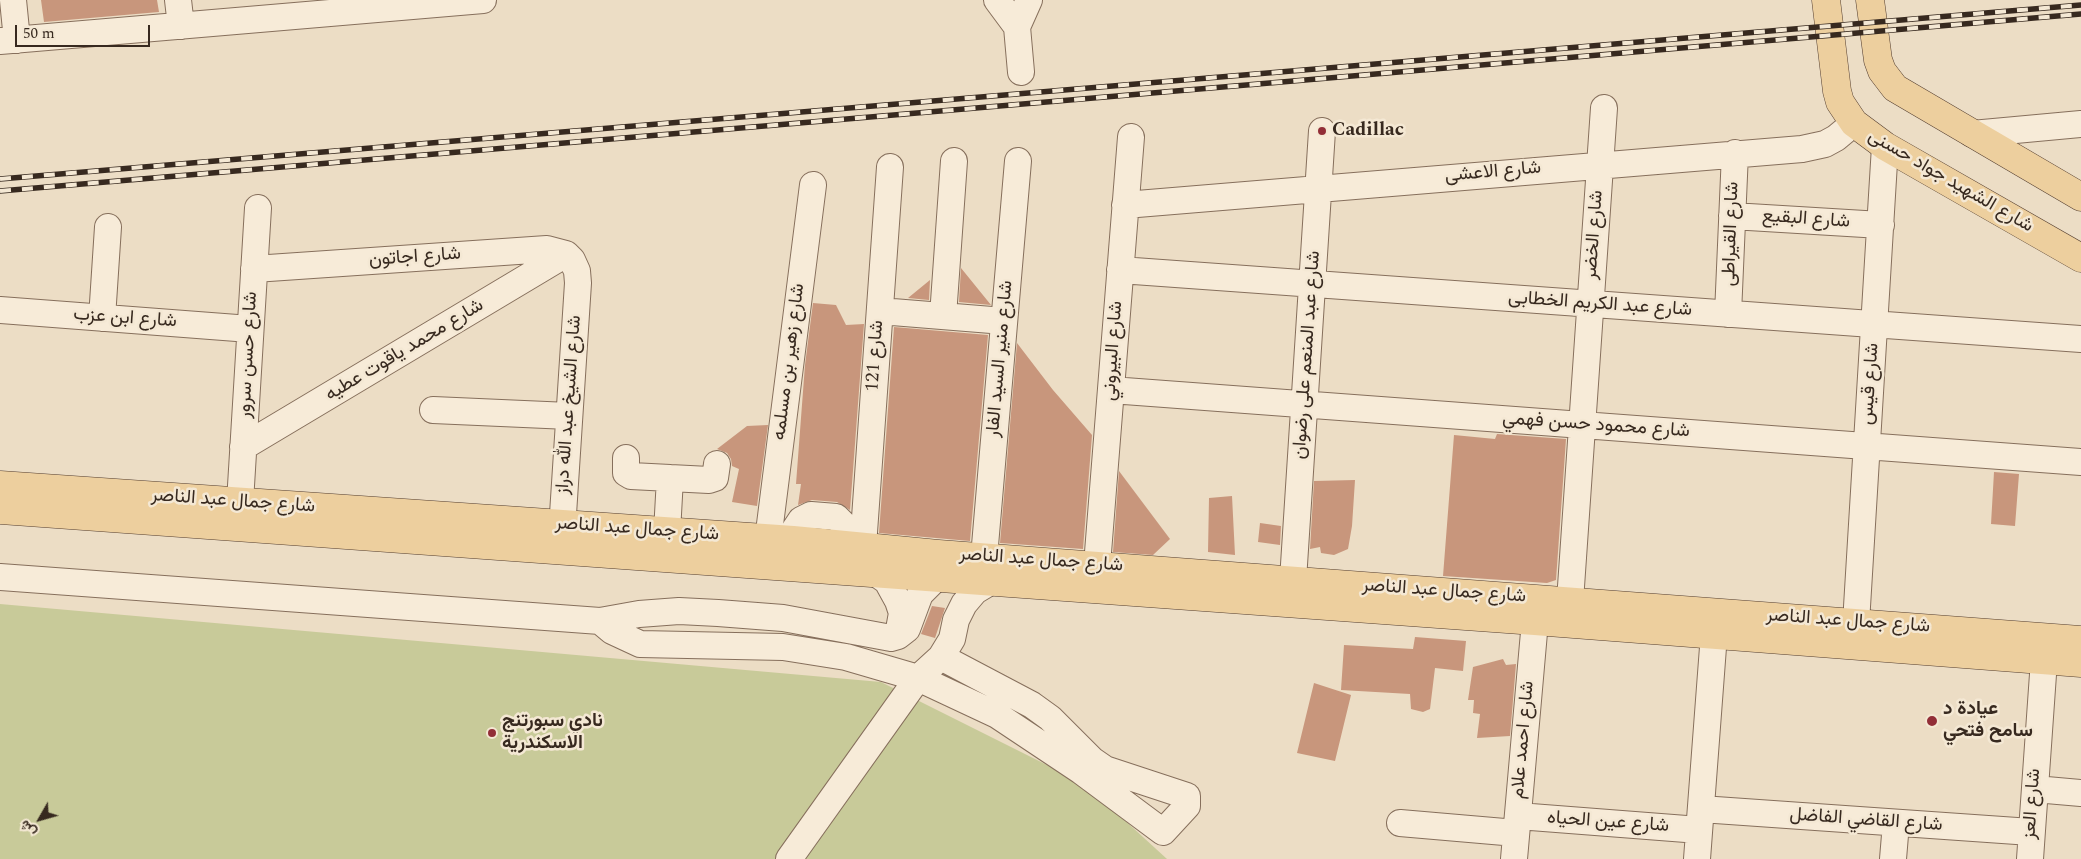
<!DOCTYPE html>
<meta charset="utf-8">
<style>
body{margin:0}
#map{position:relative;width:2081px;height:859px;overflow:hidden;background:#ecddc5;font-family:Spectral,Vazirmatn,serif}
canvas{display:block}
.north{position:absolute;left:15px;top:794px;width:50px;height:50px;-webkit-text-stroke:4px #f4e8d4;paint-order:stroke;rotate:232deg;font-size:14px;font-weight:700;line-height:20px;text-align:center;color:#37291f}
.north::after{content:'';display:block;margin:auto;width:18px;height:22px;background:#37291f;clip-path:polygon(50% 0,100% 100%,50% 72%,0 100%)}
.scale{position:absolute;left:15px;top:25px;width:135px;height:22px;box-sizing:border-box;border:2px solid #37291f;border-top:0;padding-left:6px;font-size:15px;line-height:18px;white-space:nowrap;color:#37291f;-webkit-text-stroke:4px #f4e8d4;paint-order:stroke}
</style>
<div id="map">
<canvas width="2081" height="859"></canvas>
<div class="north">ش</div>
<div class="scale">50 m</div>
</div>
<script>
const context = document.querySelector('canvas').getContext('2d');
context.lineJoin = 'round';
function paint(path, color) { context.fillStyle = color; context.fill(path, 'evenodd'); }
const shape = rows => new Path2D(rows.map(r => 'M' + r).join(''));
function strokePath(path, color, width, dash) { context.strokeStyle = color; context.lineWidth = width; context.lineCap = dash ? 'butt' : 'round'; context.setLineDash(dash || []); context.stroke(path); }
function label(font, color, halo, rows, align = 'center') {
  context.font = font + ' Spectral,Vazirmatn,serif'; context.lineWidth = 5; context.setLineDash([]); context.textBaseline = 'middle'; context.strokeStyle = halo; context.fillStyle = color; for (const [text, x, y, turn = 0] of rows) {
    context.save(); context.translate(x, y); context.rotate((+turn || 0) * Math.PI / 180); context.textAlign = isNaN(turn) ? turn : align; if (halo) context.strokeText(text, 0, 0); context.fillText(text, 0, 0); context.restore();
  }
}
paint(shape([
 [0,604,881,682,1085,784,1167,859,0,859]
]), '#c8ca99');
paint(shape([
 [41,0,157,0,159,12,44,22],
 [961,268,991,305,959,302],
 [930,280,929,300,908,298],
 [813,303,836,305,846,325,864,324,850,510,837,502,812,500,798,505,801,484,796,484,805,365],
 [894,327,988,335,970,541,879,533],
 [1017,343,1053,390,1092,435,1083,549,1000,543],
 [768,425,757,506,732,502,739,469,732,466,731,459,727,453,717,449,747,426],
 [1497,434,1566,439,1556,580,1547,583,1443,576,1454,435,1495,439],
 [1119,471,1170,539,1153,555,1113,552],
 [1994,472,2019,474,2015,526,1991,524],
 [1355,480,1352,526,1348,549,1334,555,1321,553,1320,547,1310,549,1314,481],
 [1232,496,1235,555,1208,552,1209,498],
 [1260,523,1281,526,1280,545,1258,542],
 [932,606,945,608,935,638,921,634],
 [1415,637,1466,641,1463,671,1435,668,1430,709,1423,712,1411,709,1410,694,1341,690,1344,645,1413,649],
 [1503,659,1506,665,1516,664,1510,736,1477,738,1480,714,1473,713,1474,700,1468,700,1473,667],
 [1314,683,1351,695,1335,761,1297,753]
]), '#c8967c');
const minor = shape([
 [13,0,17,40],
 [178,0,181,26],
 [997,0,1017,27],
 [0,41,483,0],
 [1021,72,1017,27,1029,0],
 [1972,134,2081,124],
 [1125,205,1802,149,1825,144,1836,138,1854,123],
 [1732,216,1881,225],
 [254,269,547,249,566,254,572,260,577,271,578,283,561,545],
 [1120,270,2081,339],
 [0,310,250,329],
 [880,311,1004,321],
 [1728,314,1735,153],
 [943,316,954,161],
 [102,318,108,227],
 [1111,390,2081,462],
 [433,410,569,416],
 [243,447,566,254],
 [626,458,626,473,631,476,709,480,715,478,717,464],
 [240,502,258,208],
 [667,532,670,478],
 [768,540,813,185],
 [793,540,795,529,801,520,811,515,836,517,853,534,857,545],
 [863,546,890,167],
 [984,557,1018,161],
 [1097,565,1131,137],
 [877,574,887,581,898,601,902,613,898,635],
 [0,577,600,621,639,614,679,611,718,613,783,618,891,638,898,636,907,629,920,594,936,578],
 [1293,580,1322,131],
 [1570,601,1604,108],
 [600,621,612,631,640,644,783,647,846,657,918,678,997,715,1081,771,1163,832,1187,806,1187,796,1105,769,1092,760,1050,718,1032,705,941,657],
 [1856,623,1885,146],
 [2035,789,2081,793],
 [1701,809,2031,832],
 [1518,816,1699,830],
 [1400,823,1516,833],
 [789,859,918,678,941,657,952,639,956,620,964,604,975,591,990,582],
 [1514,859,1535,621],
 [1697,859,1714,634],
 [1893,859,1896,823],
 [2030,859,2044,660]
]);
const major = shape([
 [1826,0,1837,91,1840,102,1854,123,1885,146,2081,258],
 [1870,0,1878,60,1882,71,1895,88,2081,197],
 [0,485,793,540,938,554,2081,640],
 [0,510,1535,621,2081,663]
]);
strokePath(minor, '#866f5c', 28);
strokePath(major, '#543e30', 29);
strokePath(minor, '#f7ebd8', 26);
strokePath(major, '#edcf9e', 28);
const rail = shape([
 [0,179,2081,5],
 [0,191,2081,14]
]);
strokePath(rail, '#37291f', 5.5);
strokePath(rail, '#f4e8d4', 4, [11]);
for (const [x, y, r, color] of [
 [1322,131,5,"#922e37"],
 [1932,721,6,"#922e37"],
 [492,733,5,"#922e37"]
]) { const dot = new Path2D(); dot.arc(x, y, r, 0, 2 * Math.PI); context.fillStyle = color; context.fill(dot); strokePath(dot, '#f4e8d4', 2); }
label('bold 19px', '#37291f', '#f4e8d4', [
 ["Cadillac",1332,131],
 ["عيادة د",1943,710],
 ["سامح فتحي",1943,732],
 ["نادي سبورتنج",502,722],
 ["الاسكندرية",502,744]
], 'left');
label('19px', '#37291f', '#f4e8d4', [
 ["شارع الاعشى",1493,173,-5],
 ["شارع الشهيد جواد حسنى",1950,182,30],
 ["شارع البقيع",1806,220,4],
 ["شارع القيراطى",1732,234,-88],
 ["شارع الخضر",1595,235,-86],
 ["شارع اجاتون",415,258,-4],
 ["شارع عبد الكريم الخطابى",1600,305,4],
 ["شارع ابن عزب",125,319,4],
 ["شارع محمد ياقوت عطيه",405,351,-31],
 ["شارع البيروني",1114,351,-86],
 ["شارع حسن سرور",249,355,-87],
 ["شارع عبد المنعم على رضوان",1308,355,-86],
 ["شارع 121",876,356,-86],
 ["شارع منير السيد الفار",1001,359,-85],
 ["شارع زهير بن مسلمه",790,362,-83],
 ["شارع قيس",1871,384,-86],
 ["شارع الشيخ عبد الله دراز",570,405,-86],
 ["شارع محمود حسن فهمي",1596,426,4],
 ["شارع جمال عبد الناصر",233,502,4],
 ["شارع جمال عبد الناصر",637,530,4],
 ["شارع جمال عبد الناصر",1041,561,4],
 ["شارع جمال عبد الناصر",1444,592,4],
 ["شارع جمال عبد الناصر",1848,622,4],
 ["شارع احمد علام",1524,740,-85],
 ["شارع العز",2033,804,-86],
 ["شارع القاضي الفاضل",1866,821,4],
 ["شارع عين الحياه",1608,823,4]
]);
</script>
